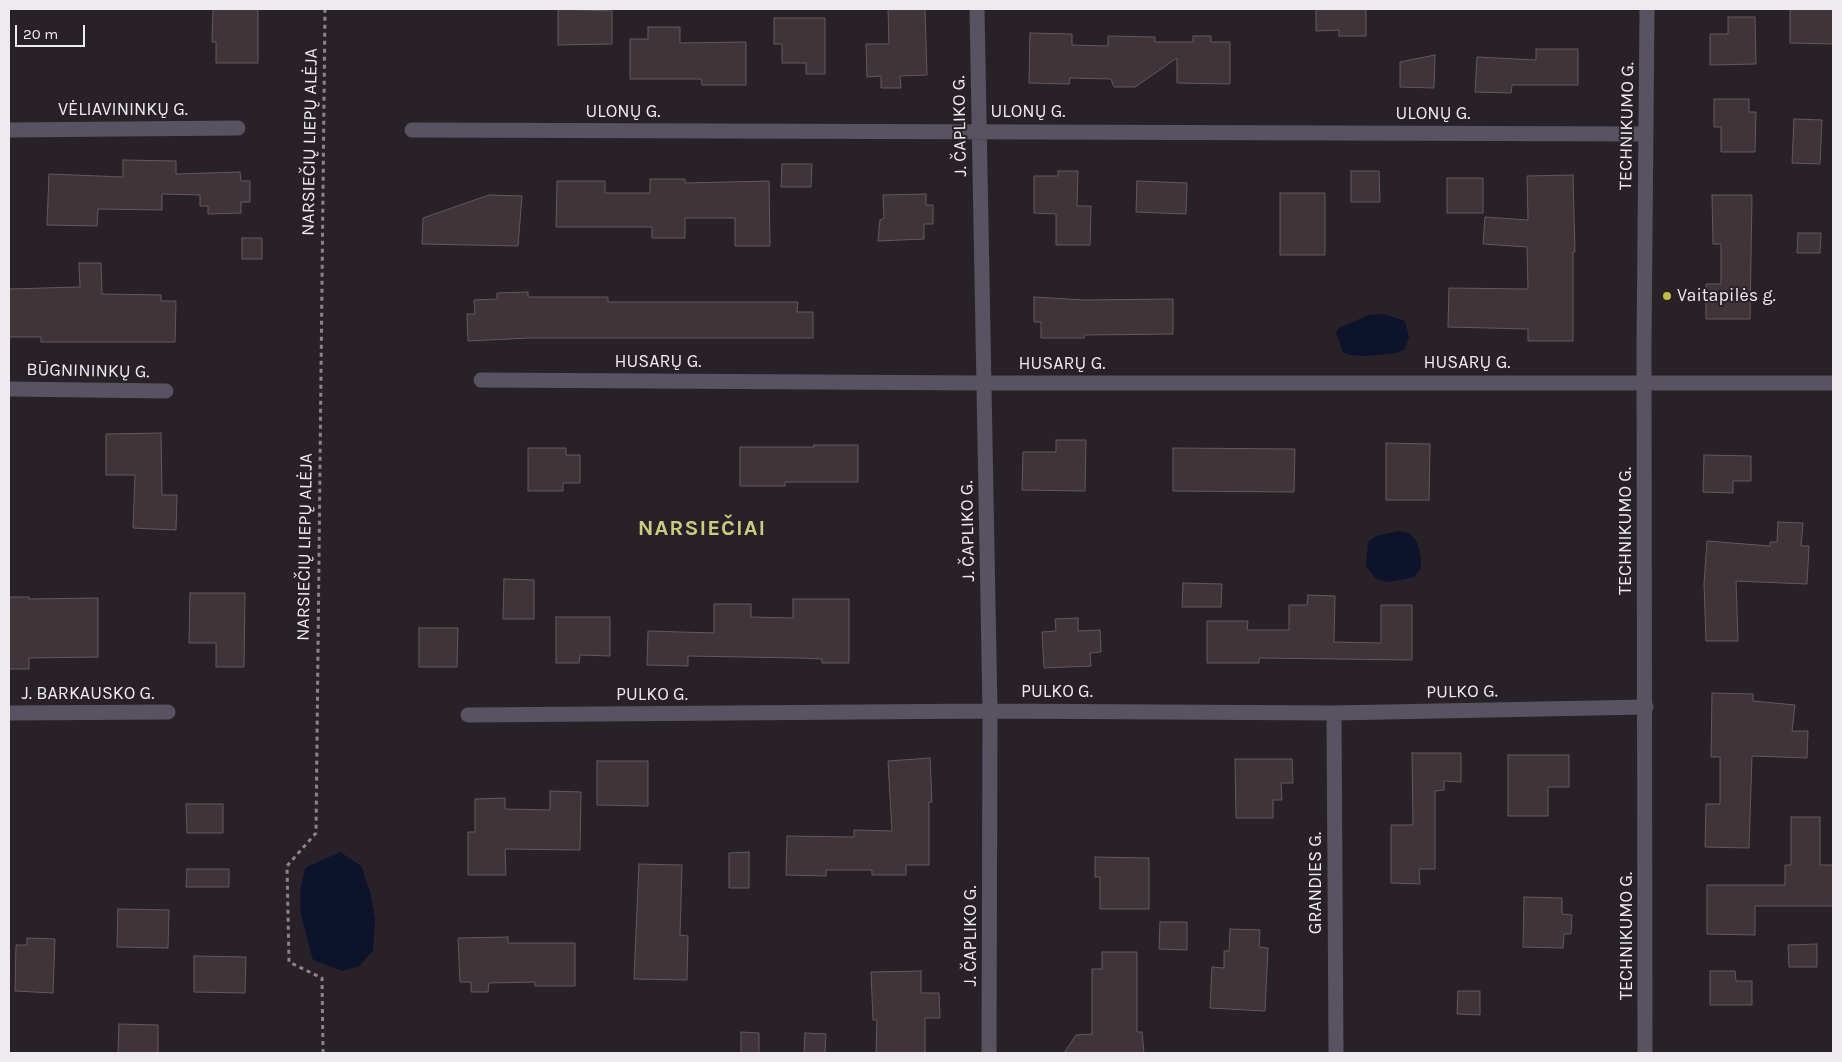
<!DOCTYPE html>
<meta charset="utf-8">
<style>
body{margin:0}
#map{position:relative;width:1842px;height:1062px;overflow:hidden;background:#282127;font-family:Karla,sans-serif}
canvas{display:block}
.frame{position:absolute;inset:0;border:10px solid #efeaef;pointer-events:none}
.scale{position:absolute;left:15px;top:25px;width:70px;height:22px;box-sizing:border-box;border:2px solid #efeaef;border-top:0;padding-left:6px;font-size:15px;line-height:18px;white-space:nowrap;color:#efeaef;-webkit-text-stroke:4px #282127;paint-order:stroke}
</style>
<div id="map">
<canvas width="1842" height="1062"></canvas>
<div class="frame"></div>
<div class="scale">20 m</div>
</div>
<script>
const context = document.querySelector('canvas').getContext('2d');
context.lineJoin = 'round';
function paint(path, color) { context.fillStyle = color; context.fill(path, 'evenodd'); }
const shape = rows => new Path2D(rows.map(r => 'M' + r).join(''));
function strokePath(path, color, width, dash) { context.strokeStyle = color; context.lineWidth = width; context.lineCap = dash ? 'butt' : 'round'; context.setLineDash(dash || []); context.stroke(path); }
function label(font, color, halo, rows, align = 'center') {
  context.font = font + ' Karla,sans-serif'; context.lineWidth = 4; context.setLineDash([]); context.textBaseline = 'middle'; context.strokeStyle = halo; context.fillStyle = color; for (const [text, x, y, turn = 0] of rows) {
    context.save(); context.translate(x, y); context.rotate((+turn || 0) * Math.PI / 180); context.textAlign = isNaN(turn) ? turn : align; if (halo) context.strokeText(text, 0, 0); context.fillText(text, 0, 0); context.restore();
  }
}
paint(shape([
 [1384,314,1405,321,1409,337,1405,349,1396,353,1366,356,1349,355,1343,352,1336,333,1339,328,1369,315],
 [1399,531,1410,534,1417,542,1421,557,1421,568,1414,577,1401,580,1387,582,1375,578,1366,566,1368,542,1376,536],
 [340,852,361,866,370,891,375,918,373,951,359,966,342,971,313,960,301,915,300,892,305,868]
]), '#0e132c');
const building = shape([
 [213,9,258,9,258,63,216,63,216,42,212,42,213,9],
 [558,9,612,11,612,44,558,45,558,9],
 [888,9,925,9,927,75,900,76,901,88,881,88,881,76,867,77,866,44,889,44,888,9],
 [1316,9,1366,9,1366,36,1339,36,1339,30,1316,31,1316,9],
 [1790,9,1833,9,1833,44,1790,43,1790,9],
 [1728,17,1755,17,1756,64,1710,65,1710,34,1728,34,1728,17],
 [774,18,825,18,825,74,806,74,806,63,782,63,782,44,774,44,774,18],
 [648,27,680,27,680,43,746,42,746,85,702,85,701,79,630,79,630,39,648,39,648,27],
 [1030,33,1072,34,1072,45,1108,46,1108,36,1155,37,1155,42,1193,42,1193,36,1211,36,1211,42,1230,42,1230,84,1177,83,1177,58,1135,87,1114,87,1111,79,1070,78,1069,84,1029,83,1030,33],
 [1536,49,1578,49,1578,85,1512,85,1511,93,1475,92,1477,57,1536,60,1536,49],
 [1435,55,1434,88,1400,87,1400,62,1435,55],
 [1714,99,1749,99,1749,112,1756,112,1755,152,1721,152,1721,127,1714,127,1714,99],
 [1794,119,1822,120,1820,164,1792,163,1794,119],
 [123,160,176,161,176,174,240,172,241,181,250,181,250,202,241,202,241,213,208,214,208,206,200,206,200,195,162,194,162,210,98,209,97,226,47,225,49,174,123,177,123,160],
 [782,164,812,164,811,187,781,187,782,164],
 [1058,171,1078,171,1077,206,1091,206,1090,245,1056,245,1056,214,1034,213,1034,176,1058,176,1058,171],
 [1351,171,1379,171,1380,202,1351,202,1351,171],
 [1573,175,1575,252,1573,252,1573,341,1528,341,1528,329,1448,327,1449,288,1528,289,1527,247,1483,244,1485,217,1528,220,1527,176,1573,175],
 [1447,178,1483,178,1483,213,1447,213,1447,178],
 [650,179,685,179,685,183,769,181,770,246,735,246,735,218,685,218,685,238,652,238,652,227,556,227,557,181,605,181,605,193,650,193,650,179],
 [1137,181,1187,183,1186,214,1136,212,1137,181],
 [1280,193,1325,193,1325,255,1280,255,1280,193],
 [926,194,926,205,933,205,933,224,924,224,924,239,878,241,880,220,884,218,883,195,926,194],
 [489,195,522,196,518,246,422,244,423,218,489,195],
 [1712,195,1752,195,1750,319,1706,319,1706,284,1721,284,1721,244,1713,244,1712,195],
 [1798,233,1821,233,1820,253,1797,253,1798,233],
 [242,238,262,238,262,259,242,259,242,238],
 [79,263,101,263,102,294,161,295,161,301,176,301,175,342,41,342,41,337,9,337,9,289,80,287,79,263],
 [528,292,528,297,608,297,608,302,798,302,797,312,813,312,813,338,529,338,468,341,467,314,475,314,474,300,497,299,497,293,528,292],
 [1034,297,1085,300,1173,299,1173,334,1085,335,1084,338,1041,338,1041,322,1034,322,1034,297],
 [161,433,162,495,177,495,176,530,133,528,135,475,106,475,106,434,161,433],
 [1056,440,1086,440,1085,491,1022,490,1023,452,1056,452,1056,440],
 [1386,443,1430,444,1429,500,1386,500,1386,443],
 [814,445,858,445,858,482,785,482,785,486,740,486,740,447,814,447,814,445],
 [528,448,566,448,566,455,580,455,580,483,563,483,563,491,528,491,528,448],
 [1173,448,1295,449,1294,492,1173,491,1173,448],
 [1704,455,1751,456,1751,481,1733,481,1733,493,1703,492,1704,455],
 [1778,522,1803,523,1801,546,1809,546,1807,584,1736,581,1738,641,1706,641,1704,583,1707,541,1770,546,1770,542,1777,542,1778,522],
 [504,579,534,580,534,619,503,619,504,579],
 [1183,583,1222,584,1221,607,1182,607,1183,583],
 [190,593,245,593,244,667,216,667,216,643,189,643,190,593],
 [1308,595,1335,596,1334,642,1381,643,1381,605,1412,605,1412,660,1259,658,1259,663,1207,663,1207,621,1248,621,1247,630,1289,630,1289,605,1307,605,1308,595],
 [9,597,29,597,29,599,98,598,98,657,29,658,29,669,9,669,9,597],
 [793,599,849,599,849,663,822,663,822,659,799,658,688,656,688,666,647,665,648,631,714,633,714,604,751,604,751,617,793,618,793,599],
 [556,617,610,617,610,656,580,655,579,663,556,663,556,617],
 [1078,618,1078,631,1100,630,1101,652,1090,653,1091,666,1044,668,1042,632,1056,631,1055,619,1078,618],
 [419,628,458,628,457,667,419,667,419,628],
 [1712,693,1753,694,1753,701,1795,705,1792,731,1808,731,1807,758,1752,756,1749,848,1705,847,1706,804,1720,804,1720,757,1711,757,1712,693],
 [1412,753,1461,753,1461,782,1444,781,1444,790,1435,791,1435,869,1419,869,1420,884,1391,883,1391,825,1413,825,1412,753],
 [1508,755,1569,755,1569,787,1548,787,1548,816,1508,816,1508,755],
 [930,758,932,802,929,802,929,865,906,865,906,875,872,875,872,870,826,870,826,876,786,875,787,836,854,837,854,830,892,831,888,761,930,758],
 [1235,759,1292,759,1293,783,1281,783,1282,800,1273,800,1273,818,1236,818,1235,759],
 [597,761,648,761,648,806,597,805,597,761],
 [550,791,581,792,580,850,505,849,506,875,468,875,468,832,475,832,475,799,505,798,505,809,550,810,550,791],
 [186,804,223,804,223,833,187,833,186,804],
 [1791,817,1820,817,1820,865,1833,865,1833,906,1755,906,1755,935,1707,934,1707,885,1785,885,1785,865,1791,865,1791,817],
 [749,852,749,888,729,888,729,853,749,852],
 [1095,857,1149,858,1149,909,1100,909,1100,877,1095,877,1095,857],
 [639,864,682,865,680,935,688,936,687,980,634,979,639,864],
 [187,869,229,869,229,887,186,887,187,869],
 [1524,897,1562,898,1562,914,1572,915,1571,934,1564,934,1563,948,1523,947,1524,897],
 [118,909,169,910,168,948,117,947,118,909],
 [1160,922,1187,922,1187,950,1159,949,1160,922],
 [1230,929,1260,930,1259,947,1268,948,1265,1011,1210,1008,1212,967,1224,968,1224,951,1229,951,1230,929],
 [508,937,508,943,575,943,575,986,535,986,535,982,489,983,488,992,471,992,471,982,460,982,458,938,508,937],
 [27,938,55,939,53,993,15,991,16,945,27,945,27,938],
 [1817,944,1817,967,1789,967,1788,945,1817,944],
 [1102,952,1137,952,1137,1032,1142,1032,1144,1053,1064,1053,1076,1035,1092,1034,1092,969,1102,969,1102,952],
 [194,956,246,957,245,993,194,992,194,956],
 [921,971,921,993,939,993,940,1018,925,1018,925,1053,876,1053,877,1020,873,1020,871,972,921,971],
 [1710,971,1735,971,1736,981,1752,981,1752,1005,1710,1005,1710,971],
 [1458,991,1480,991,1480,1015,1457,1014,1458,991],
 [119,1024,158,1025,158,1053,118,1053,119,1024],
 [741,1032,759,1033,759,1053,741,1053,741,1032],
 [805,1033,826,1034,825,1053,804,1053,805,1033]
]);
paint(building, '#3f3437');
strokePath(building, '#65585c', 1);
strokePath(shape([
 [323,1053,322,978,289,962,287,866,316,833,325,9]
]), '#8b858a', 3, [4, 4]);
strokePath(shape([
 [977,9,990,711,989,1053],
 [9,130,238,128],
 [412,130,1645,134],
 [481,380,985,383,1833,383],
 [9,389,166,391],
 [9,713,168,712],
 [1334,713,1336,1053],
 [468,715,990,711,1334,713,1646,707],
 [1645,1053,1644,347,1647,9]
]), '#585361', 15);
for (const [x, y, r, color] of [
 [1667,296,5,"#bcbf44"]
]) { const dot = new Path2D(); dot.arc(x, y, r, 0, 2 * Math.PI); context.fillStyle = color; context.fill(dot); strokePath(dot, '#282127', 2); }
label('18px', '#efeaef', '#282127', [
 ["VĖLIAVININKŲ G.",123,110],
 ["ULONŲ G.",623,112],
 ["ULONŲ G.",1028,112],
 ["ULONŲ G.",1433,114],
 ["J. ČAPLIKO G.",960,126,-91],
 ["TECHNIKUMO G.",1627,126,-89],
 ["NARSIEČIŲ LIEPŲ ALĖJA",310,142,-89],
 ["HUSARŲ G.",658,362],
 ["HUSARŲ G.",1467,363],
 ["HUSARŲ G.",1062,364],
 ["BŪGNININKŲ G.",88,371,1],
 ["J. ČAPLIKO G.",968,531,-91],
 ["TECHNIKUMO G.",1626,531,-90],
 ["NARSIEČIŲ LIEPŲ ALĖJA",305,547,-89],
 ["PULKO G.",1057,692],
 ["PULKO G.",1462,692,-1],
 ["J. BARKAUSKO G.",88,694],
 ["PULKO G.",652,695],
 ["GRANDIES G.",1316,883,-90],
 ["J. ČAPLIKO G.",971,936,-90],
 ["TECHNIKUMO G.",1627,936,-90]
]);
label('18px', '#efeaef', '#282127', [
 ["Vaitapilės g.",1677,296]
], 'left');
context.letterSpacing = '1px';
label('bold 22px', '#c9cd7f', '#282127', [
 ["NARSIEČIAI",702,529]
]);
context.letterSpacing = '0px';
</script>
